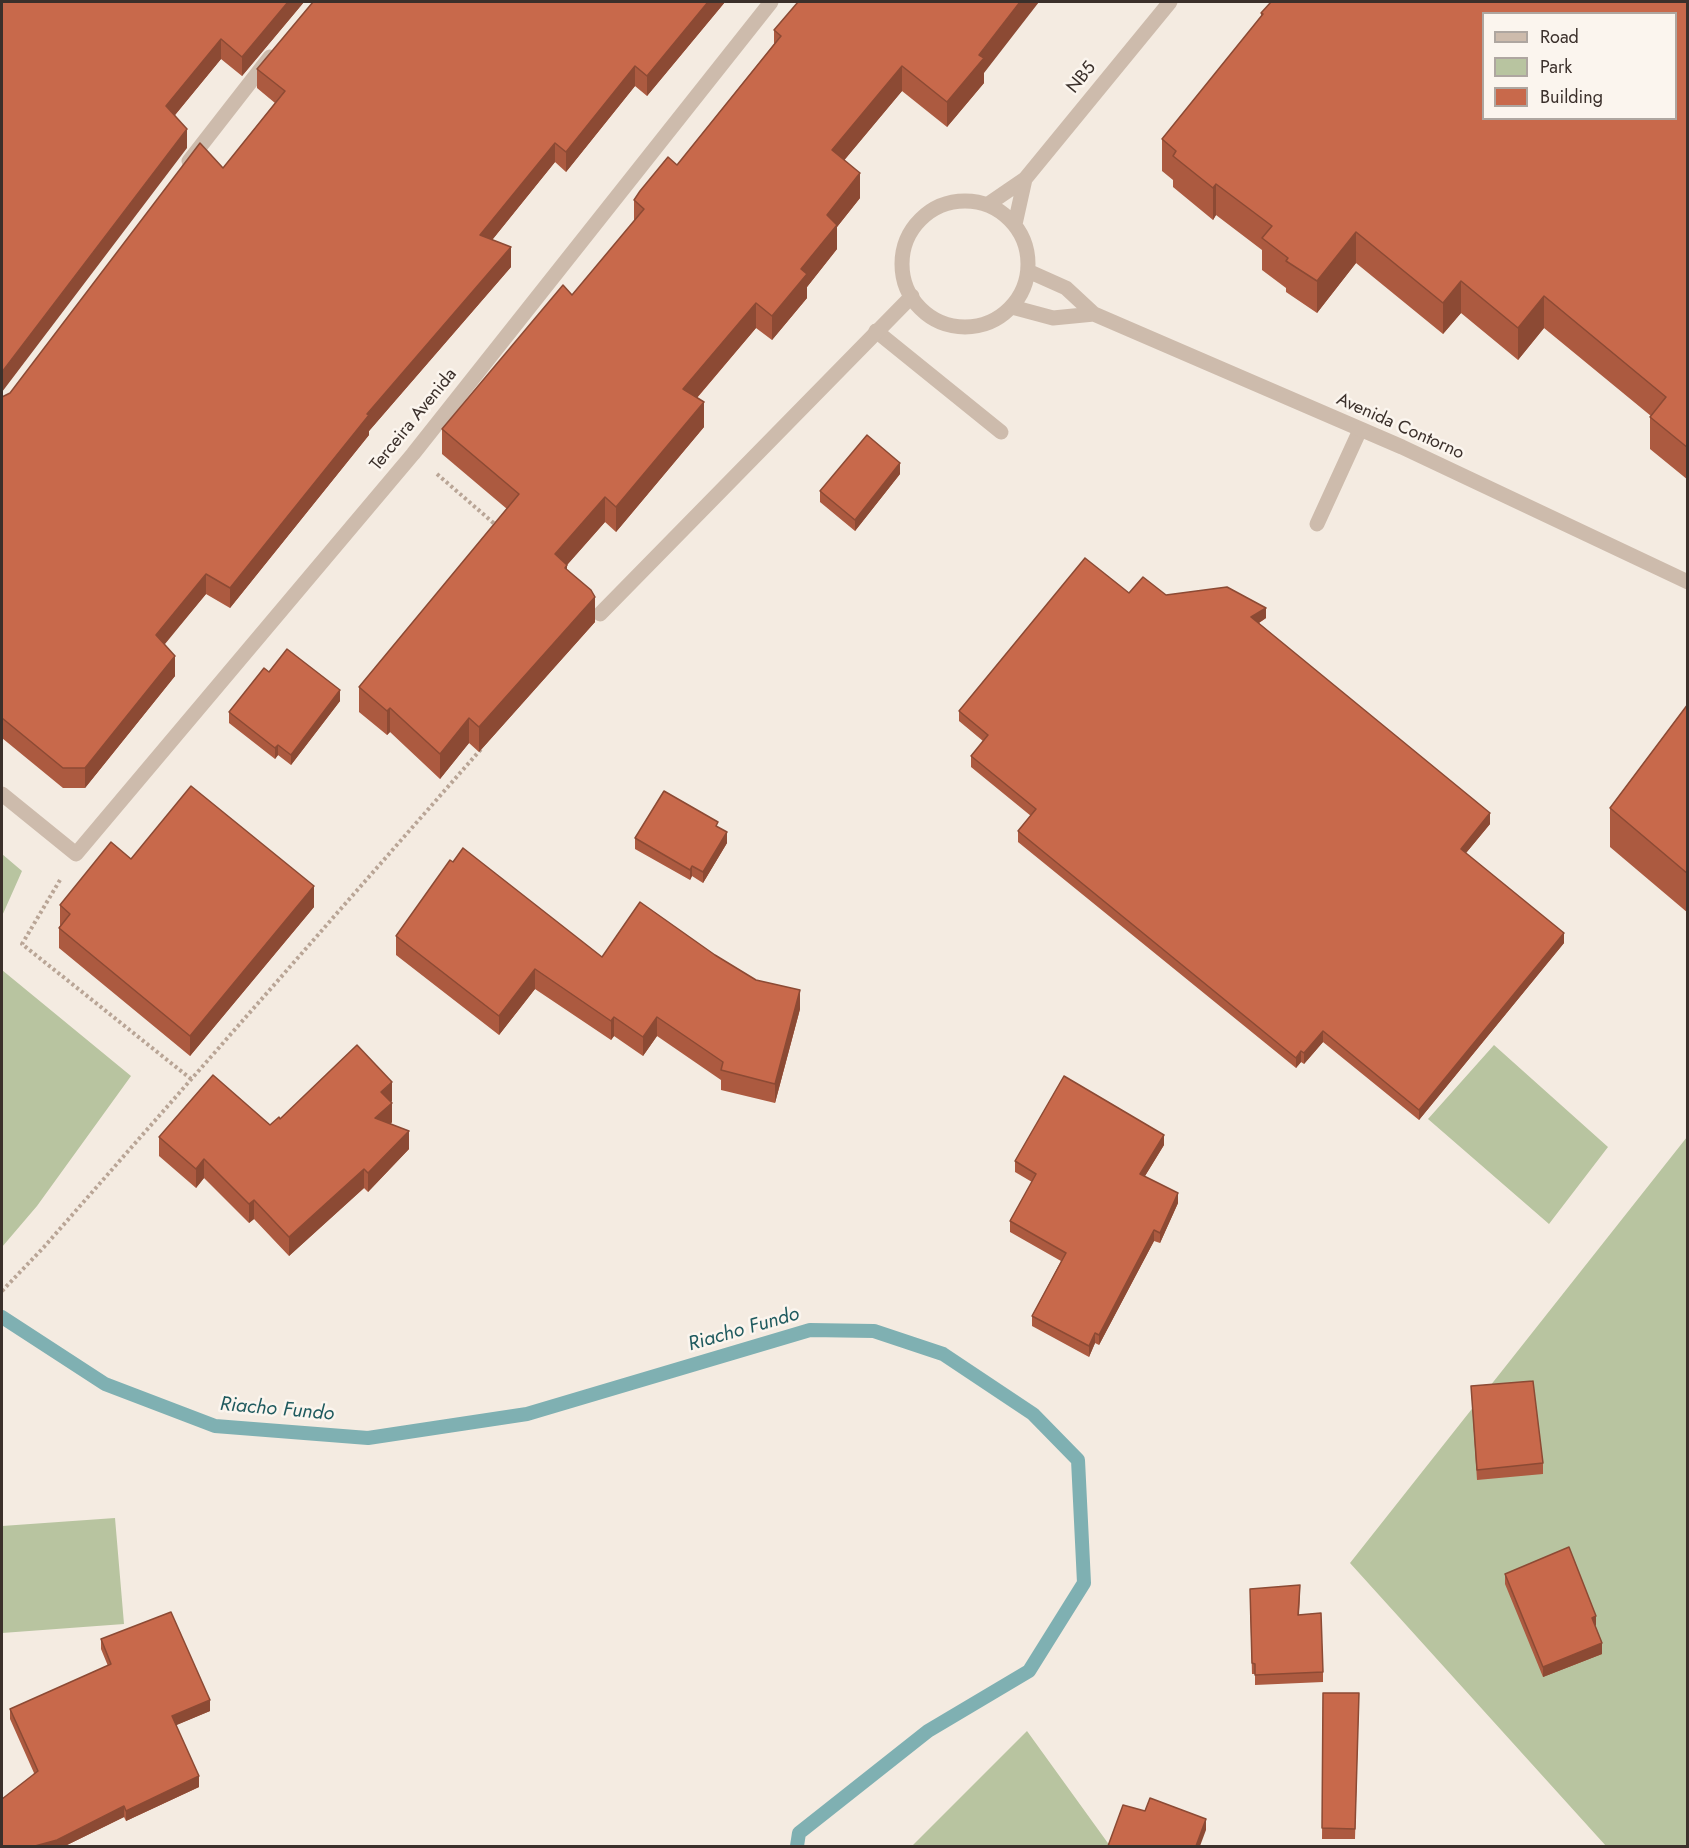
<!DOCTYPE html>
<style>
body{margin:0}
#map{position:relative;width:1689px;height:1848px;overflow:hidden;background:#f4ebe1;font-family:Jost,sans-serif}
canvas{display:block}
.frame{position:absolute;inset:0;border:3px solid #3b302b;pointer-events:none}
.legend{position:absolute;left:1482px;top:12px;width:195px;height:108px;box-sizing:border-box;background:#fbf5ee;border:2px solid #aea6a0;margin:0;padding:8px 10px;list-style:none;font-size:18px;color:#3b302b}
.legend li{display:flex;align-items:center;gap:12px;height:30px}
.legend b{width:30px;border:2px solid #aea6a0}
</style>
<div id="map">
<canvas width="1689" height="1848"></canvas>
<div class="frame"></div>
<ul class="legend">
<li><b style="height:8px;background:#cdbbac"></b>Road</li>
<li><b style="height:16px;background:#b8c4a0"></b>Park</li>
<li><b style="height:16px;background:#c8694b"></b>Building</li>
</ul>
</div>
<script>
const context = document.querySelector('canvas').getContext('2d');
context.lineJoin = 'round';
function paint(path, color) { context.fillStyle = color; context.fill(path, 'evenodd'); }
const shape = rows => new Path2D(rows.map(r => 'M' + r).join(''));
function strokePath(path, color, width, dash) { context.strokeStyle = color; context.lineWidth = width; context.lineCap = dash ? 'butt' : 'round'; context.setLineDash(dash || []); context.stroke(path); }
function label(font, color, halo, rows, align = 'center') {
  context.font = font + ' Jost,sans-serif'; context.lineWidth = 5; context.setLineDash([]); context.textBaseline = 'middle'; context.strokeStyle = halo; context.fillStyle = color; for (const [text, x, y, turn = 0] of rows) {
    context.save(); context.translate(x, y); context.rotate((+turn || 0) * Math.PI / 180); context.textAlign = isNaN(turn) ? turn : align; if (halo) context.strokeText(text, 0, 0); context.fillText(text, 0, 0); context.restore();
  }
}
paint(shape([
 [2,854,22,871,2,916],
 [2,970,131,1076,37,1206,2,1247],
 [1494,1045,1608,1147,1549,1224,1428,1119],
 [1687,1137,1687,1846,1606,1846,1350,1563],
 [115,1518,124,1624,2,1633,2,1526],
 [1027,1731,1110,1846,912,1846]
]), '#b8c4a0');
strokePath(shape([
 [2,1317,105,1384,215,1426,368,1438,527,1414,810,1330,874,1331,943,1354,1033,1414,1078,1460,1084,1583,1029,1671,928,1731,799,1833,797,1846]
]), '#7fb0b2', 14);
strokePath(shape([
 [437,474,497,526],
 [60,880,22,944,191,1079],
 [2,1291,44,1247,482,748]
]), '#b9a596', 4, [3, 3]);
strokePath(shape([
 [876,331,1001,432],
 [1317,524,1360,430]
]), '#cdbbac', 15);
strokePath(shape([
 [189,161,270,57],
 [600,614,912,296],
 [2,794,76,854,413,454,771,2]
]), '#cdbbac', 15);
strokePath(shape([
 '902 264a63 63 0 1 1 126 0a63 63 0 1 1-126 0Z',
 [987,205,1025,179,1170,2],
 [1015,224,1025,179],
 [1028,271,1066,288,1094,314,1402,447,1688,582],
 [1012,307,1053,318,1094,314]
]), '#cdbbac', 15);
paint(shape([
 [2,2,304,2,242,76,221,59,175,115,187,148],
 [725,2,647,96,635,86,566,172,555,162,492,240,511,267,369,431,369,435,230,608,206,594,164,644,175,676,85,788,63,788,2,738,2,397,10,393,223,168,275,103,257,88,257,69],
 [1688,2,1688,480,1650,449,1650,417,1651,416,1544,328,1518,360,1461,313,1443,334,1356,263,1317,313,1286,292,1286,288,1262,270,1262,250,1216,215,1213,220,1173,187,1173,180,1162,171,1162,139,1261,17,1261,13],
 [774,30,984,73,984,83,947,127,902,91,844,160,860,198,837,227,837,249,807,287,807,298,772,340,756,328,697,398,704,427,616,532,605,522,567,565,567,570,595,622,479,752,469,743,440,779,390,732,387,735,359,712,359,687,507,509,442,454,442,429,572,295,634,221,634,200,677,165,774,44],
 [900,474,855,531,820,502,820,491],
 [1129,593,1166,595,1266,618,1259,623,1490,824,1466,853,1564,943,1419,1120,1323,1042,1304,1064,1301,1062,1296,1068,1018,842,1018,831,1031,816,971,767,971,756,983,741,959,721,959,711],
 [269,672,340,701,291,765,278,755,275,759,229,723,229,712],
 [1688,704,1688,913,1610,847,1610,808],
 [718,827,727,843,703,883,692,876,690,880,635,849,635,838],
 [131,859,314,907,190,1056,59,948,59,928,60,926,60,905],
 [396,936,602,957,715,955,800,1009,775,1103,721,1090,721,1080,657,1036,643,1056,614,1036,611,1040,535,989,499,1035,396,955],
 [392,1101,391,1102,392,1122,391,1124,409,1149,368,1192,364,1188,289,1256,254,1219,249,1223,204,1178,196,1188,159,1156,159,1137,270,1125,280,1119],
 [1164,1145,1145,1176,1178,1203,1160,1243,1154,1241,1099,1345,1095,1343,1089,1357,1032,1326,1032,1316,1061,1261,1010,1232,1010,1221,1032,1182,1015,1172,1015,1161],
 [1471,1386,1543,1463,1543,1474,1477,1480],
 [1505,1574,1602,1654,1543,1677,1505,1584],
 [1300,1596,1299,1615,1323,1672,1323,1682,1255,1685,1255,1674,1252,1674,1250,1600],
 [101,1639,210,1711,176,1725,199,1787,126,1821,124,1817,65,1846,2,1846,34,1773,10,1719,10,1709,108,1666,101,1649],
 [1323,1693,1359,1693,1355,1839,1322,1839]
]), '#ac5a40');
paint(shape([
 [288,2,304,2,242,76,242,57],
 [708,2,725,2,647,96,647,76],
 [1020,2,1039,2,984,73,984,83,947,127,947,102,979,55],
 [221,39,221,59,166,126,166,106],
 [635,66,635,86,566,172,566,152],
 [902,66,902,91,832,175,832,150],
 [187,129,187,148,2,392,2,372],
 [555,143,555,162,480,255,480,235],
 [860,173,860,198,837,227,837,249,807,287,807,298,772,340,772,316,801,269,827,215],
 [1216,184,1216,215,1213,220,1213,188],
 [1356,232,1356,263,1317,313,1317,281],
 [511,247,511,267,369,431,369,435,230,608,230,588,367,414],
 [1461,281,1461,313,1443,334,1443,303],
 [1544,296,1544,328,1518,360,1518,328],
 [756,303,756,328,683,414,683,389],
 [704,402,704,427,616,532,616,507],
 [900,463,900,474,855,531,855,520],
 [605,497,605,522,567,565,567,589,555,554],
 [206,574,206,594,156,655,156,635],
 [595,597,595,622,479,752,479,727],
 [1266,608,1266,618,1251,628,1251,617],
 [175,656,175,676,85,788,85,768],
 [340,690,340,701,291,765,291,755],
 [390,708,390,732,387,735,387,711],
 [469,718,469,743,440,779,440,754],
 [278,745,278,755,275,759,275,748],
 [1490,813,1490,824,1461,859,1461,849],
 [727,832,727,843,703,883,703,872],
 [692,866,692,876,690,880,690,870],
 [314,886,314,907,190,1056,190,1036],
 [1564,933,1564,943,1419,1120,1419,1110],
 [535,969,535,989,499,1035,499,1016],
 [800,990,800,1009,775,1103,775,1084],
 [614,1017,614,1036,611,1040,611,1021],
 [657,1017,657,1036,643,1056,643,1037],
 [1323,1031,1323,1042,1304,1064,1304,1053],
 [1301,1051,1301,1062,1296,1068,1296,1058],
 [392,1082,392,1101,381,1111,381,1092],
 [392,1103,392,1122,375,1137,375,1118],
 [409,1131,409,1149,368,1192,368,1173],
 [1164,1135,1164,1145,1140,1184,1140,1174],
 [204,1159,204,1178,196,1188,196,1169],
 [364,1169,364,1188,289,1256,289,1237],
 [1178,1193,1178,1203,1160,1243,1160,1233],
 [254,1200,254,1219,249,1223,249,1204],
 [1154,1230,1154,1241,1099,1345,1099,1335],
 [1095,1333,1095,1343,1089,1357,1089,1346],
 [1596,1616,1596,1627,1592,1618],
 [1602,1643,1602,1654,1543,1677,1543,1667],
 [210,1700,210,1711,172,1727,172,1716],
 [199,1776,199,1787,126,1821,126,1811],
 [124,1806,124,1817,65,1846,35,1846],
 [1206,1819,1206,1830,1200,1846,1196,1846]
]), '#8c4a34');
const building = shape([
 [2,2,288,2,242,57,221,39,166,106,187,129,2,372,2,2],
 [313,2,708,2,647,76,635,66,566,152,555,143,480,235,511,247,367,414,369,415,230,588,206,574,156,635,175,656,85,768,63,768,2,718,2,397,10,393,200,143,223,168,285,91,257,69,313,2],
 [798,2,1020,2,979,55,984,58,947,102,902,66,832,150,860,173,827,215,837,225,801,269,807,274,772,316,756,303,683,389,704,402,616,507,605,497,555,554,567,565,565,568,591,590,595,597,479,727,469,718,440,754,390,708,387,711,359,687,519,494,442,429,563,285,572,295,644,209,634,200,640,191,668,157,677,165,781,36,774,30,798,2],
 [1271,2,1688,2,1688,448,1650,417,1666,397,1544,296,1518,328,1461,281,1443,303,1356,232,1317,281,1286,261,1288,258,1262,238,1272,226,1216,184,1213,188,1173,156,1176,151,1162,139,1263,14,1261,13,1271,2],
 [1484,14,1676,14,1676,118,1484,118,1484,14],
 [867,435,900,463,855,520,820,491,867,435],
 [1085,558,1129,593,1143,577,1166,595,1227,587,1266,608,1251,617,1490,813,1461,849,1564,933,1419,1110,1323,1031,1304,1053,1301,1051,1296,1058,1018,831,1036,809,971,756,988,735,959,711,1085,558],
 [287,649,340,690,291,755,278,745,275,748,229,712,264,668,269,672,287,649],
 [1688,704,1688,874,1610,808,1688,704],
 [191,786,314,886,190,1036,59,928,70,914,60,905,111,842,131,859,191,786],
 [664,791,718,822,716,826,727,832,703,872,692,866,690,870,635,838,664,791],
 [463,848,602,957,640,902,715,955,756,980,800,990,775,1084,721,1070,723,1062,657,1017,643,1037,614,1017,611,1021,535,969,499,1016,396,936,450,860,453,862,463,848],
 [357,1045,392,1082,381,1092,392,1103,375,1118,409,1131,368,1173,364,1169,289,1237,254,1200,249,1204,204,1159,196,1169,159,1137,213,1075,270,1125,279,1117,280,1119,357,1045],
 [1064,1076,1164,1135,1140,1174,1178,1193,1160,1233,1154,1230,1099,1335,1095,1333,1089,1346,1032,1316,1066,1253,1010,1221,1036,1174,1015,1161,1064,1076],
 [1533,1381,1543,1463,1477,1470,1471,1386,1533,1381],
 [1569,1547,1596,1616,1592,1618,1602,1643,1543,1667,1505,1574,1569,1547],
 [1300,1585,1298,1615,1321,1613,1323,1672,1255,1675,1255,1664,1252,1663,1250,1589,1300,1585],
 [171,1612,210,1700,172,1716,199,1776,126,1811,124,1806,57,1840,35,1846,2,1846,2,1799,38,1771,10,1709,111,1664,101,1639,171,1612],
 [1323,1693,1359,1693,1355,1829,1322,1828,1323,1693],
 [1150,1798,1206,1819,1196,1846,1108,1846,1123,1805,1145,1811,1150,1798]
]);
paint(building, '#c8694b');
strokePath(building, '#8c4a34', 1.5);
label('18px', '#3b302b', '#fbf5ee', [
 ["NB5",1082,78,-51],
 ["Terceira Avenida",414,420,-51],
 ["Avenida Contorno",1400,427,24]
]);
label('italic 20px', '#1f5a5e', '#fbf5ee', [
 ["Riacho Fundo",744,1330,-16],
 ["Riacho Fundo",277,1410,5]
]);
</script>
